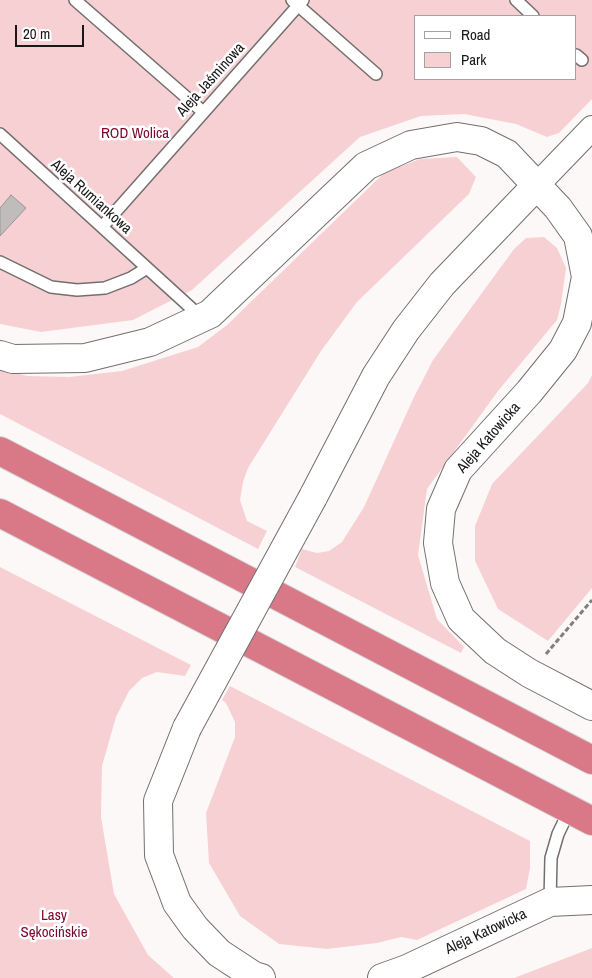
<!DOCTYPE html>
<meta charset="utf-8">
<style>
body{margin:0}
#map{position:relative;width:592px;height:978px;overflow:hidden;background:#fdf8f8;font-family:"Archivo Narrow",sans-serif}
canvas{display:block}
.legend{position:absolute;left:414px;top:15px;width:162px;height:65px;box-sizing:border-box;background:#fff;border:1px solid #a3a2a2;margin:0;padding:6px 9px;list-style:none;font-size:15px;color:#191717}
.legend li{display:flex;align-items:center;gap:10px;height:25px}
.legend b{width:25px;border:1px solid #a3a2a2}
.scale{position:absolute;left:15px;top:25px;width:69px;height:22px;box-sizing:border-box;border:2px solid #191717;border-top:0;padding-left:6px;font-size:15px;line-height:18px;white-space:nowrap;color:#191717;-webkit-text-stroke:4px #fff;paint-order:stroke}
</style>
<div id="map">
<canvas width="592" height="978"></canvas>
<ul class="legend">
<li><b style="height:6px;background:#fff"></b>Road</li>
<li><b style="height:14px;background:#f7d0d4"></b>Park</li>
</ul>
<div class="scale">20 m</div>
</div>
<script>
const context = document.querySelector('canvas').getContext('2d');
context.lineJoin = 'round';
function paint(path, color) { context.fillStyle = color; context.fill(path, 'evenodd'); }
const shape = rows => new Path2D(rows.map(r => 'M' + r).join(''));
function strokePath(path, color, width, dash) { context.strokeStyle = color; context.lineWidth = width; context.lineCap = dash ? 'butt' : 'round'; context.setLineDash(dash || []); context.stroke(path); }
function label(font, color, halo, rows, align = 'center') {
  context.font = font + ' "Archivo Narrow",sans-serif'; context.lineWidth = 5; context.setLineDash([]); context.textBaseline = 'middle'; context.strokeStyle = halo; context.fillStyle = color; for (const [text, x, y, turn = 0] of rows) {
    context.save(); context.translate(x, y); context.rotate((+turn || 0) * Math.PI / 180); context.textAlign = isNaN(turn) ? turn : align; if (halo) context.strokeText(text, 0, 0); context.fillText(text, 0, 0); context.restore();
  }
}
paint(shape([
 [0,0,592,0,592,99,559,133,547,137,516,124,464,114,421,116,360,137,192,290,133,320,41,332,0,324],
 [416,16,576,16,576,79,416,79],
 [457,157,476,177,469,194,357,302,321,351,248,468,243,482,240,500,247,521,267,531,258,549,0,414,0,369,27,376,69,377,122,371,198,347,227,325,384,173,420,159],
 [544,237,557,248,566,268,561,304,557,320,498,391,427,489,418,555,437,619,464,647,461,653,295,567,302,549,317,553,329,551,342,542,364,507,414,397,433,360,514,249,526,238],
 [592,375,592,588,548,641,498,609,475,561,475,526,492,484,588,383],
 [0,567,191,665,185,676,157,672,142,678,129,691,116,717,102,766,101,817,114,894,148,955,174,978,0,978],
 [230,686,530,841,530,868,526,889,417,940,401,937,377,943,327,949,279,944,240,916,209,863,206,813,235,737,235,722,226,703,222,700],
 [592,948,592,978,514,978]
]), '#f7d0d4');
const building = shape([
 [11,195,26,208,0,236,0,208,11,195]
]);
paint(building, '#c1bcbc');
strokePath(building, '#9a9596', 1);
const lane = shape([
 [75,0,202,111],
 [292,0,376,74],
 [516,0,533,16],
 [576,55,582,60],
 [0,134,202,318],
 [102,227,303,0],
 [0,262,51,287,77,290,105,288,131,278,147,268],
 [550,901,551,858,558,834,570,809]
]);
const street = shape([
 [537,185,592,128]
]);
const secondary = shape([
 [0,355,13,359,85,358,150,342,210,314,366,166,411,145,457,137,481,141,507,154,558,208,578,236,586,277,577,323,563,350,529,392,458,470,441,509,438,543,445,583,461,619,495,651,529,673,592,706],
 [313,497,376,376,406,330,442,284,537,185],
 [187,728,158,801,159,855,177,903,195,928,219,953,254,976,261,978],
 [382,978,407,969,550,902,592,900]
]);
const highway = shape([
 [0,451,592,760],
 [0,513,592,821]
]);
strokePath(lane, '#746f6f', 14);
strokePath(street, '#746f6f', 26);
strokePath(secondary, '#746f6f', 30);
strokePath(highway, '#d6d5d5', 30);
strokePath(shape([
 [546,654,592,600]
]), '#817e7e', 3, [5, 2.5]);
strokePath(lane, '#fff', 11);
strokePath(street, '#fff', 24);
strokePath(secondary, '#fff', 28);
strokePath(highway, '#d97987', 28);
const secondaryBridge = shape([
 [187,728,313,497]
]);
strokePath(secondaryBridge, '#746f6f', 30, []);
strokePath(secondaryBridge, '#fff', 28);
label('15px', '#191717', '#fff', [
 ["Aleja Jaśminowa",211,80,-48],
 ["Aleja Rumiankowa",91,197,42],
 ["Aleja Katowicka",489,438,-49],
 ["Aleja Katowicka",486,932,-25]
]);
label('15px', '#79072c', '#fff', [
 ["ROD Wolica",135,134],
 ["Lasy",54,916],
 ["Sękocińskie",54,933]
]);
</script>
